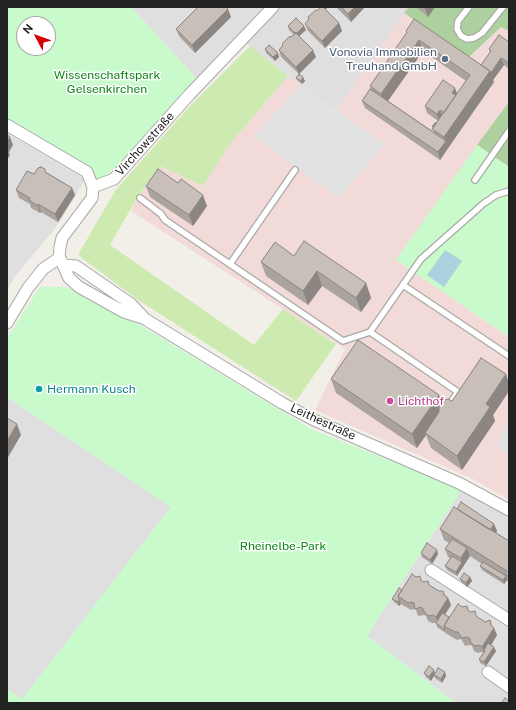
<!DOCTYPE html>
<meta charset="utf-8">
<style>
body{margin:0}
#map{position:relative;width:516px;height:710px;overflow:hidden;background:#f2efe9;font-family:"Public Sans",sans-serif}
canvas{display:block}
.frame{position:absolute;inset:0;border:8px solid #222;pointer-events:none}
.north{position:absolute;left:16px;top:16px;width:40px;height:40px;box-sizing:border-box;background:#fff;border:1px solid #a7a7a7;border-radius:50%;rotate:311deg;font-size:11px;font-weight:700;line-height:16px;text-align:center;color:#222}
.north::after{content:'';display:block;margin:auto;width:14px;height:18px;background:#d40000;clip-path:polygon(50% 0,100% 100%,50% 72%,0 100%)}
</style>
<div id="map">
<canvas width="516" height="710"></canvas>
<div class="frame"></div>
<div class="north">N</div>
</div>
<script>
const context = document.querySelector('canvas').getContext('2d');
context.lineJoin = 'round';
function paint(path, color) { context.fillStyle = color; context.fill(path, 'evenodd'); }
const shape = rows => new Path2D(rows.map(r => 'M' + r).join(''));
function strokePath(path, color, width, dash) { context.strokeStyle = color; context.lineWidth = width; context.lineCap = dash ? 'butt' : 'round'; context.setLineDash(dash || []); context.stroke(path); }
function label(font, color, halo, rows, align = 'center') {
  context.font = font + ' "Public Sans",sans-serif'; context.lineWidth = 3; context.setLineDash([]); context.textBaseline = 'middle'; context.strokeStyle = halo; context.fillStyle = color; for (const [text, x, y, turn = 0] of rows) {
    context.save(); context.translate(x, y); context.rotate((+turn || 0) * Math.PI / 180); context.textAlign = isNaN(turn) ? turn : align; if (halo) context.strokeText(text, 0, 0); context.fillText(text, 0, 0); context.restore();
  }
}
paint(shape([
 [131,7,409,7,337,110,288,76,241,39,198,80],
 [7,133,85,179,71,204,53,231,16,275,7,290],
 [7,397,171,507,22,700,7,689],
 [462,489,509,516,509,703,456,703,367,636]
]), '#e0dfdf');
paint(shape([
 [404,13,469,57,501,27,509,31,509,104,396,260,509,337,509,500,475,480,315,410,345,349,131,211,137,198,160,166,203,186,229,145,288,76,337,110]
]), '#f2dad9');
paint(shape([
 [250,46,288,76,229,145,203,186,160,166,137,198,110,245,254,345,283,309,336,344,296,401,138,300,78,255,115,191,189,107]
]), '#cdebb0');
paint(shape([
 [409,7,509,7,509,31,501,27,469,57,404,13],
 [509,102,509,167,477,145]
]), '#add19e');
paint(shape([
 [7,7,131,7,198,80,129,160,98,180,7,121],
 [24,24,48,24,48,48,24,48],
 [477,145,509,167,509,337,396,260],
 [40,287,67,287,135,322,313,430,462,489,367,636,456,703,7,703,7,689,22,699,171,507,7,397,7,338]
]), '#c8facc');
paint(shape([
 [301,85,385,144,339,198,254,136],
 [509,421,509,455,498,447,501,433]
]), '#e2e2e2');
paint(shape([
 [445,250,462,261,444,287,427,275]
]), '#aad3df');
const lane = shape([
 [469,7,458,21,457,29,461,36,467,39,474,38,482,33,503,7],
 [475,180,509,131],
 [140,198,161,214,165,220,343,341,370,332,421,259,483,204,496,195,509,191],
 [230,264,295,170],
 [403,285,509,356],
 [370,332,458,392,448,406]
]);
const street = shape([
 [7,125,87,172,93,187,92,198,62,238,60,247,59,258],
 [93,187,114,179,189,95,273,7],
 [61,260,69,278,79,287,124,312,143,318],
 [64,265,76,266,131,304,145,319,282,403,314,420,459,483,509,510],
 [7,323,28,288,43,269,59,258],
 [431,570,509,620],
 [488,672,509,687]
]);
strokePath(lane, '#a9a9a9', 8);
strokePath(street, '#a9a9a9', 13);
strokePath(lane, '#fff', 5.5);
strokePath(street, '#fff', 11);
paint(shape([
 [318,7,328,7,325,10,339,23,342,31,325,48,308,31,305,24,309,20,308,17,317,11,320,8],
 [336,7,365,7,351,22],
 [416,7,435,7,428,17],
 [231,17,195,53,179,36,176,29],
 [288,26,306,30,299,36,316,57,299,74,305,81,302,84,298,81,296,78,299,74,281,57,279,50,283,46,282,44,291,37,294,35,289,30],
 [406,31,481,65,490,53,489,49,509,42,509,69,504,65,493,80,494,82,440,160,365,108,362,101,371,89,370,86,407,33],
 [423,51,466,81,457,93,425,106,427,113,438,121,436,123,432,126,434,132,388,101],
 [265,49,278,53,279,57,275,61,266,53],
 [46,172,72,188,75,195,58,222,41,212,40,213,31,208,30,204,19,198,16,190,34,174],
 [146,186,207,206,193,226,150,197],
 [294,256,366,283,371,298,361,312,322,286,308,305,266,276,261,262],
 [331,379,442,404,509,383,509,391,493,415,495,421,462,470,431,448,426,435,417,448,336,393],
 [457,509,494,524,497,531,496,533,509,541,509,584,507,580,504,584,482,570,480,566,482,564,470,556,457,576,447,570,445,566,450,558,448,557,445,549,449,543,444,540,440,529],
 [421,553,438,554,432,564,422,557],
 [470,577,472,581,467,587,462,583,460,579],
 [422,581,424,582,428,581,430,586,439,591,443,591,445,595,448,598,451,605,445,614,449,617,468,611,485,622,490,620,492,626,494,628,497,635,491,645,496,651,486,666,480,663,479,659,483,653,482,652,478,653,474,651,472,646,470,645,465,646,461,639,457,640,447,634,437,627,436,623,432,623,428,621,426,616,424,615,418,616,416,610,414,609,411,610,401,604,399,606,394,602,392,599,402,590],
 [445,672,446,676,442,683,435,678,434,675,431,681,426,677,424,673]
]), '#aba49e');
paint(shape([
 [323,7,328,7,323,12],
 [355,7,365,7,351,22,348,14],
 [427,7,435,7,428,17,425,9],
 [228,9,231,17,195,53,192,45],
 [339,23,342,31,325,48,322,41],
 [304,26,306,30,297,38,296,34],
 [419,40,423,51,385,105,381,94],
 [313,50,316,57,299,74,296,67],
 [278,53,279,57,275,61,273,57],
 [501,58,504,65,493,80,494,82,448,148,444,137,490,71],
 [303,77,305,81,302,84,301,81],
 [455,88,458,96,454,100,452,93],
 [440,110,442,117,439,122,437,114],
 [10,137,13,145,9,152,10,155,7,160,7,142],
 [446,141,448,148,440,160,438,152],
 [72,188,75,195,58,222,55,214],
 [203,195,207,206,193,226,189,215],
 [38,204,41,212,40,213,38,206],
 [317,271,322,286,308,305,303,291],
 [366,283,371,298,361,312,356,298],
 [506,374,509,383,509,391,493,415,495,421,462,470,457,456,486,404],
 [439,395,444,409,425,433,426,435,417,448,412,434],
 [17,424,21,435,7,459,7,441],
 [494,524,497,531,492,540,489,532],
 [467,548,470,556,457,576,456,572,462,563,461,558],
 [437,550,438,554,432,564,430,560],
 [506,576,507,580,504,584,503,580],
 [470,577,472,581,467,587,466,583],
 [443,591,446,598,448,598,451,605,439,624,436,617,444,595],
 [399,600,401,604,399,606,398,602],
 [490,620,492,628,494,628,497,635,486,654,482,647,491,625],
 [494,647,496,651,486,666,484,662],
 [434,670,435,674,431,681,429,677],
 [445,672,446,676,442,683,441,679]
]), '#8b8681');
const building = shape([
 [198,7,226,7,228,9,192,45,176,29,198,7],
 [321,7,323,7,339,23,322,41,305,24,309,19,308,17,316,10,317,11,321,7],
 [341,7,355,7,348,14,341,7],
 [296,18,304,26,297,33,295,33,288,26,296,18],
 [414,19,490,71,444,137,432,129,470,75,419,40,381,94,370,86,407,32,406,31,414,19],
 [296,33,313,50,296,67,279,50,283,45,282,44,290,36,291,37,296,33],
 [499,35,509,42,509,63,501,58,491,73,490,71,481,65,491,51,489,49,499,35],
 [269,45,278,53,273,57,265,49,269,45],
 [299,74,303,77,301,81,296,78,299,74],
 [443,80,455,88,452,93,456,95,444,113,440,110,437,114,425,106,443,80],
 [370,89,446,141,438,152,362,101,370,89],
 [435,123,436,123,434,127,432,126,435,123],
 [7,135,10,137,7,142,7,135],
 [41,167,45,169,45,172,72,188,55,214,38,204,38,206,29,200,30,198,16,190,27,171,34,174,38,168,41,167],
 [158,169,178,183,181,179,203,195,189,215,146,186,158,169],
 [304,241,366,283,356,298,317,271,303,291,261,262,275,242,294,256,304,241],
 [358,340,439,395,412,434,331,379,358,340],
 [481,358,506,374,486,404,490,407,457,456,425,433,439,412,439,407,443,401,448,399,452,401,481,358],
 [7,418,17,424,7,441,7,418],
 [461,502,494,524,490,530,457,509,461,502],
 [454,507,509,541,509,576,505,574,507,571,440,529,454,507],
 [452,539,467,548,461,558,445,549,452,539],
 [427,543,437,550,430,560,421,553,427,543],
 [452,556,462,562,456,572,445,566,452,556],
 [483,562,506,576,503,580,480,566,483,562],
 [464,573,470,577,466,583,460,579,464,573],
 [412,574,416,577,420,576,421,580,424,582,428,581,429,585,439,591,443,591,444,595,448,598,436,617,433,615,429,616,425,613,423,609,421,607,415,609,414,603,412,602,408,603,398,596,412,574],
 [399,588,402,590,398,596,399,600,398,602,392,599,399,588],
 [458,604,462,607,467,606,468,610,470,612,475,611,476,616,485,622,490,620,491,625,494,628,482,647,480,645,475,646,471,643,470,639,468,637,462,638,458,632,455,632,444,626,458,604],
 [442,613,449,617,444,626,445,630,436,623,442,613],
 [488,643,494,647,484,662,479,659,485,651,484,650,488,643],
 [429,666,434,670,429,677,424,673,429,666],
 [438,668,445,672,441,679,434,675,438,668],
 [505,698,509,701,509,703,501,703,505,698]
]);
paint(building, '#c7bfb8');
strokePath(building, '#8b8681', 1);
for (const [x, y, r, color] of [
 [445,59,4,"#5c6f8a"],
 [39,389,4,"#0f9aa8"],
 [390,401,4,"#d1479c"]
]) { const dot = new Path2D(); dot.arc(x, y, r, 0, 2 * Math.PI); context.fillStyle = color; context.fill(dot); strokePath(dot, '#fff', 1.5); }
label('12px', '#4e5e75', '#fff', [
 ["Vonovia Immobilien",437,52],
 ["Treuhand GmbH",437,66]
], 'right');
label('12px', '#0c8416', '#fff', [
 ["Wissenschaftspark",107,75],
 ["Gelsenkirchen",107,89],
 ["Rheinelbe-Park",283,546]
]);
label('12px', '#222', '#fff', [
 ["Virchowstraße",145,144,-48],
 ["Leithestraße",323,422,25]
]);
label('12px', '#0d838f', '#fff', [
 ["Hermann Kusch",47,389]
], 'left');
label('12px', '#b23c85', '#fff', [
 ["Lichthof",398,401]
], 'left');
</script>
